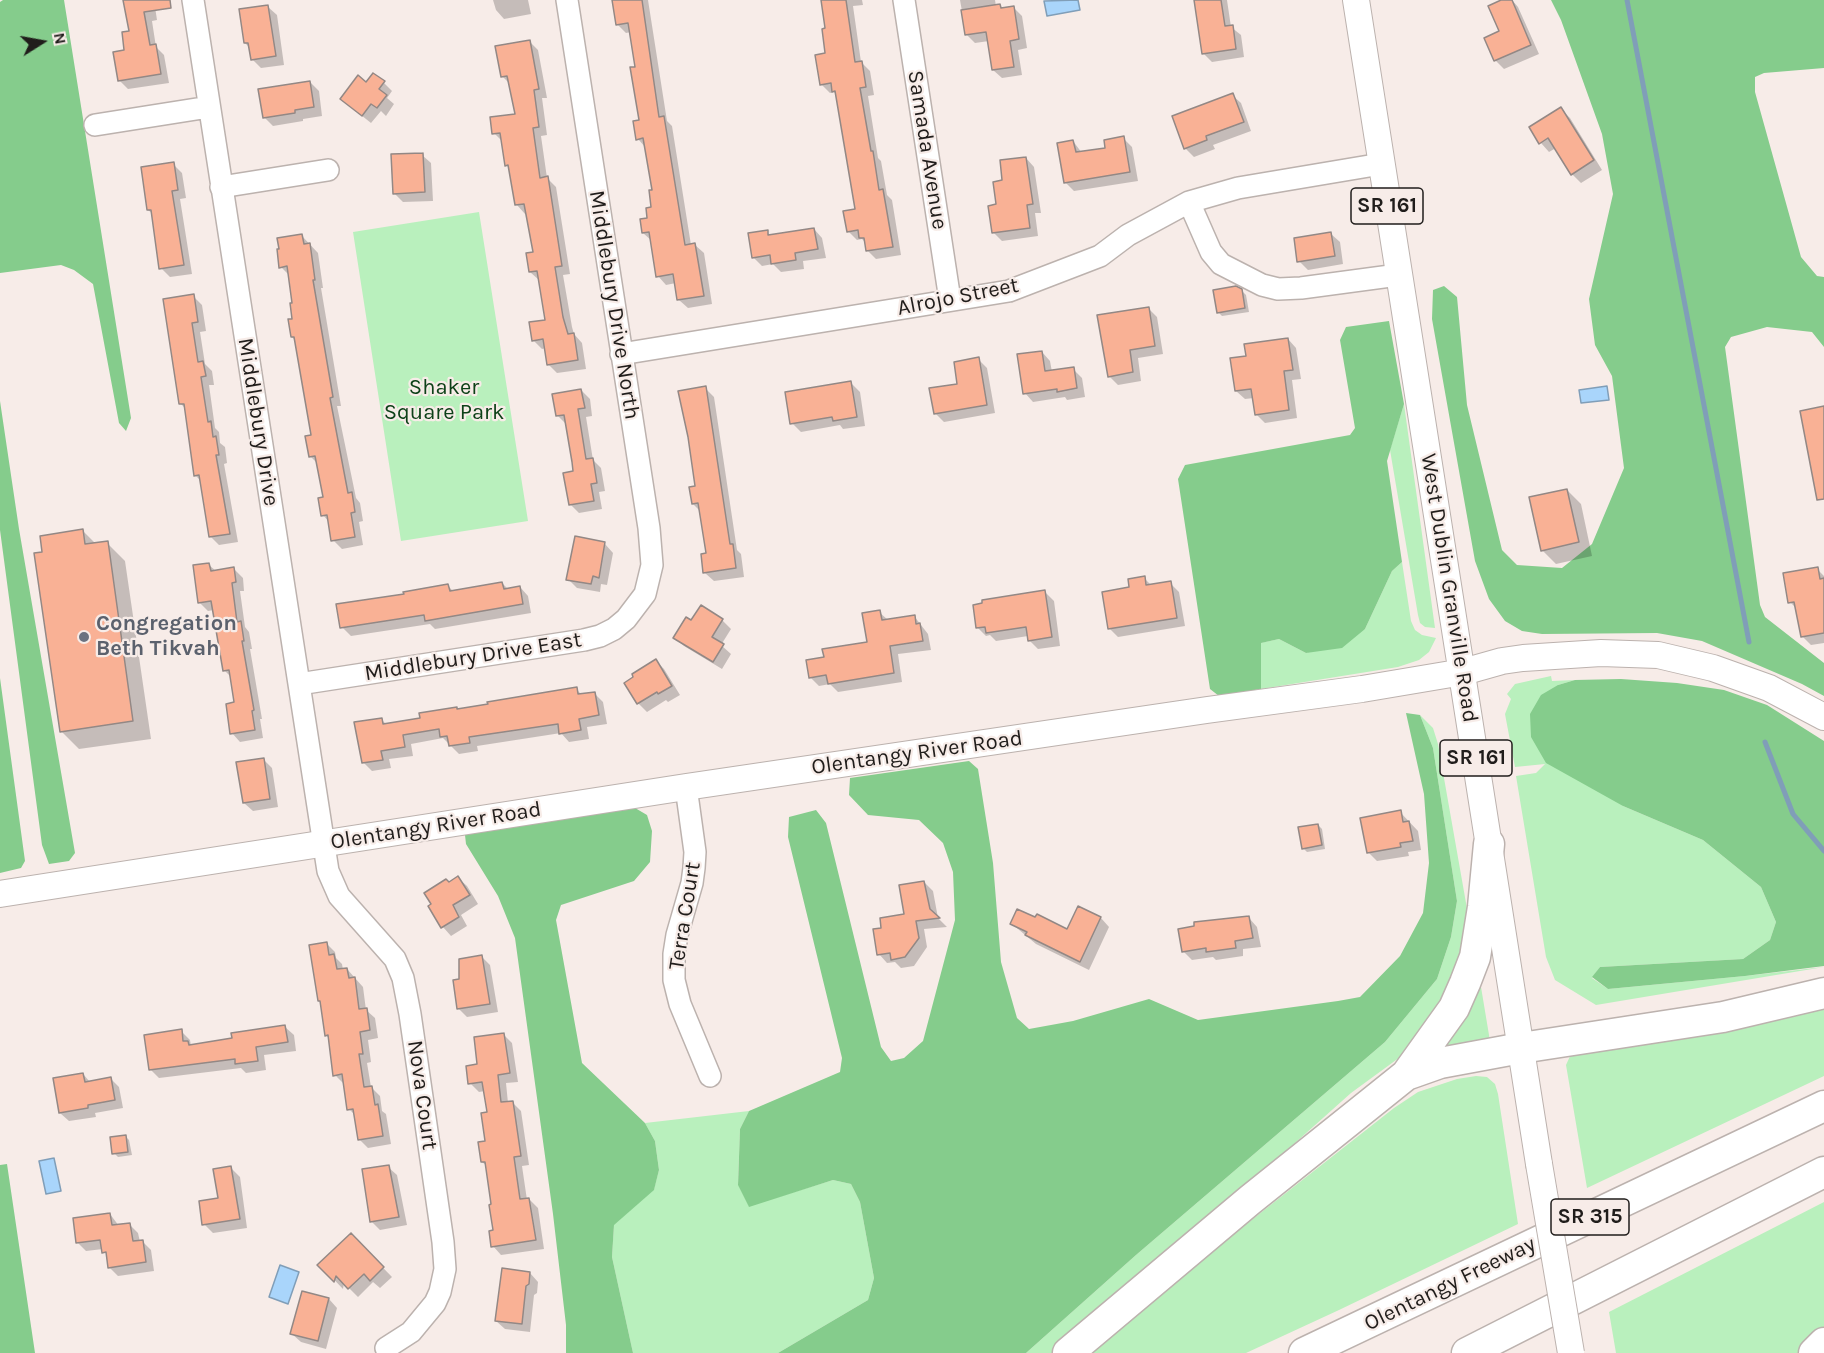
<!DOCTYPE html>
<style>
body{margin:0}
#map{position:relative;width:1824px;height:1353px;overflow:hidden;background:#f7ece8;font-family:Karla,sans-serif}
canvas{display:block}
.north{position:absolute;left:12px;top:12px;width:60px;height:60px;-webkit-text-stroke:4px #f7ece8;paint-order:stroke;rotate:79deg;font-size:16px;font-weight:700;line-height:24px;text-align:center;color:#201d1b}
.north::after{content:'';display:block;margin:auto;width:21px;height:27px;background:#201d1b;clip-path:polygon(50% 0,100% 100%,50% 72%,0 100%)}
</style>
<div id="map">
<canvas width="1824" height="1353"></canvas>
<div class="north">N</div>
</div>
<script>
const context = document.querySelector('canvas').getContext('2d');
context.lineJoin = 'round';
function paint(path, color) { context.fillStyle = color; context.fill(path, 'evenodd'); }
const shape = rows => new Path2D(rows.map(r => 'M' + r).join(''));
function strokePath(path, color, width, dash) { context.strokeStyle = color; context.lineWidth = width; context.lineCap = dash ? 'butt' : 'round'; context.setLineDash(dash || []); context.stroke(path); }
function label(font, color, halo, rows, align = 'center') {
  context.font = font + ' Karla,sans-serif'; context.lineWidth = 4.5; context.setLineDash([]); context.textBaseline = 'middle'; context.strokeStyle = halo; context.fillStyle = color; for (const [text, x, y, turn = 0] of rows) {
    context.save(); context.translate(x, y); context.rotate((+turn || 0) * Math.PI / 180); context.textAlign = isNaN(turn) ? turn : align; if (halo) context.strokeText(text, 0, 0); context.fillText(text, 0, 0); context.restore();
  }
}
paint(shape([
 [479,212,528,521,401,541,353,232],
 [1404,404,1435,628,1425,627,1420,623,1418,615,1390,450],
 [1402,562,1411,621,1415,630,1422,635,1436,638,1429,652,1419,660,1398,667,1261,689,1260,643,1279,639,1306,653,1365,629,1392,571],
 [1551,676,1552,681,1575,680,1558,685,1623,806,1703,840,1761,887,1776,922,1770,940,1743,959,1600,967,1592,978,1608,989,1745,976,1824,967,1596,1005,1555,980,1546,957,1516,776,1536,773,1545,764,1515,767,1505,714,1511,699,1507,694,1515,684],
 [1420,715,1433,728,1438,744,1469,920,1466,943,1449,996,1407,1052,1351,1093,1109,1309,1054,1353,1026,1353,1136,1255,1385,1042,1437,979,1451,937,1457,901,1433,748],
 [1480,981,1490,1041,1443,1050,1439,1045],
 [1824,1008,1824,1076,1587,1188,1566,1065,1571,1054],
 [1476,1076,1487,1077,1495,1084,1498,1094,1518,1224,1339,1310,1246,1353,1088,1353,1254,1218,1394,1108,1418,1092,1457,1079],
 [749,1111,740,1129,738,1184,749,1206,833,1180,851,1184,860,1202,874,1278,868,1300,778,1353,633,1353,612,1257,614,1224,654,1189,659,1170,655,1141,645,1123],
 [1824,1202,1824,1334,1807,1353,1616,1353,1609,1312]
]), '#b9f0bd');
paint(shape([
 [3,0,64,0,131,418,126,431,119,423,93,284,74,270,61,265,0,273,0,2],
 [1551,0,1824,0,1824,68,1764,73,1755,77,1755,92,1801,257,1817,276,1824,277,1824,347,1812,332,1767,327,1731,337,1725,347,1760,605,1765,617,1824,663,1824,696,1802,684,1702,641,1657,633,1542,634,1522,631,1505,621,1489,599,1475,561,1432,319,1433,290,1444,286,1457,297,1467,405,1502,550,1517,565,1562,568,1592,544,1624,468,1612,376,1595,345,1589,299,1613,194,1602,134,1561,20],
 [1389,321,1404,404,1387,461,1402,562,1392,571,1365,629,1342,648,1306,653,1279,639,1261,643,1261,689,1219,696,1210,689,1178,479,1185,465,1350,435,1355,428,1340,340,1346,327],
 [0,401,19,529,75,853,69,861,49,864,42,845,0,530],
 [0,678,25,861,21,868,0,873],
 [1621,679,1677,683,1724,690,1767,705,1824,741,1824,966,1745,976,1608,989,1592,977,1600,967,1743,959,1770,940,1776,922,1761,887,1703,840,1623,806,1546,763,1531,737,1530,714,1541,695,1558,685,1575,680],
 [1406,713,1420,715,1433,748,1457,901,1451,937,1437,979,1385,1042,1136,1255,1026,1353,778,1353,868,1300,874,1278,860,1202,851,1184,833,1180,749,1207,738,1185,740,1129,749,1111,840,1072,842,1058,788,837,789,817,816,810,826,823,881,1047,891,1061,904,1058,923,1041,955,920,953,872,943,843,919,820,868,815,849,795,850,778,969,761,978,769,993,863,1001,962,1017,1018,1029,1029,1073,1021,1149,999,1198,1020,1338,1001,1360,997,1400,956,1423,913,1429,863,1424,794],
 [630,805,647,815,652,831,650,862,634,881,561,905,556,920,582,1063,645,1123,655,1141,659,1170,654,1190,614,1225,612,1257,633,1353,566,1353,566,1325,553,1214,515,938,498,896,466,844,465,835],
 [7,1164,35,1353,0,1353,0,1165]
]), '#85cc8c');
const water = shape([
 [1078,0,1080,10,1047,16,1044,1,1078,0],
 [1607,386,1609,400,1581,403,1579,390,1607,386],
 [54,1158,61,1191,46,1194,39,1161,54,1158],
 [280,1265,299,1272,288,1304,269,1297,280,1265]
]);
paint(water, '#a9d5fb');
strokePath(water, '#809eb8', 1.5);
paint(shape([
 [125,0,154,0,157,20,152,21,156,47,164,55,169,83,128,89,119,80,131,32],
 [493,0,528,0,531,14,504,19,496,10],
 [613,0,648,0,667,121,672,126,691,245,695,245,704,253,712,304,688,308,679,300,676,283,666,285,658,276,652,241,643,233,653,208,654,191,646,148,638,139,641,122,637,68,631,32,626,33,617,24],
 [823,0,862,0,863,5,853,6,861,62,870,71,874,95,868,96,878,158,881,161,887,195,892,200,901,255,876,259,867,250,866,243,862,239,857,240,848,231,856,210,838,95,834,92,830,93,821,84,827,54,827,29],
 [960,0,995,0,996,6,1000,6,1003,9,1013,7,1022,16,1027,48,1018,50,1022,75,1002,78,993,70,989,41,975,43,966,34],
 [1195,0,1227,0,1231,27,1241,35,1244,57,1212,62,1203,53],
 [1505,0,1512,0,1518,7,1539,54,1504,69,1496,61,1486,39,1501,32],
 [268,7,277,15,284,65,261,68,252,59,250,48,245,43],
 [529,41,538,50,547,98,542,98,547,135,541,136,547,178,556,187,570,274,563,275,572,327,574,334,582,343,586,369,557,373,548,364,546,348,542,349,533,340,547,321,539,280,530,272,535,253,527,213,525,214,517,205,510,169,507,165,503,142,494,133,516,115,511,85,502,76],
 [310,82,319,91,322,116,303,119,303,121,273,126,264,117],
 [384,83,392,91,387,98,394,104,386,116,381,111,371,123,351,107,366,84],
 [1232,95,1241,103,1251,131,1213,145,1215,149,1194,157,1185,148],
 [1561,109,1570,118,1602,170,1581,183,1572,174,1556,148,1549,152,1541,143],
 [1123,138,1132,147,1138,181,1074,191,1065,182,1073,141,1082,153,1107,149],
 [422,155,431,163,433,201,403,202,394,193],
 [1026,158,1034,167,1041,213,1035,213,1038,236,1002,241,993,232,1004,182],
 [173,164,182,173,186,198,180,199,192,274,170,277,161,268,153,214,148,210],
 [814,229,822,238,826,258,803,261,804,269,781,272,773,264,762,266,753,257,767,232,771,236],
 [1331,234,1340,242,1343,264,1308,270,1299,261],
 [302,236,318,253,323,288,321,288,341,406,337,406,356,498,360,503,363,521,359,522,363,545,342,549,333,540,330,523,323,515,324,498,318,464,310,456,313,436,296,341,292,337,294,304,290,276,281,267],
 [1242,291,1246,295,1249,312,1222,316,1218,312],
 [193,296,202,305,206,331,200,332,205,364,212,371,214,385,209,385,215,428,219,432,220,443,225,447,227,463,224,464,238,542,219,545,210,536,202,482,195,475,187,410,181,404],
 [1148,308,1157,317,1163,354,1138,358,1141,381,1118,385,1109,376],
 [1288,339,1296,348,1301,379,1292,380,1297,418,1265,423,1256,414,1254,398,1245,399,1236,391,1248,358],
 [1042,352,1050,361,1052,372,1073,369,1082,378,1085,397,1067,400,1065,397,1033,402,1025,393],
 [978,359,987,368,995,413,944,422,935,413],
 [851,383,860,392,865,426,843,429,840,425,801,432,792,423],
 [705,388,714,397,737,550,741,554,744,577,714,581,705,573,708,554,701,512,693,504,697,487],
 [581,390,590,399,592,416,586,417,593,460,601,468,605,491,599,492,602,509,579,513,570,504,575,472,566,424,557,415],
 [1567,490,1581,504,1592,556,1556,564,1542,550],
 [83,531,96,544,107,543,125,561,151,739,79,749,61,731,44,553],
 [605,544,613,553,607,585,601,584,600,592,577,588,568,579],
 [209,565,216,571,234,569,243,578,244,591,240,591,245,627,249,632,252,649,250,649,262,719,260,719,263,738,240,742,232,733,236,703,232,678,224,670,214,610,208,611,199,602],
 [1817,569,1824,576,1824,643,1811,645,1802,636,1797,609,1790,602],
 [1144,578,1152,586,1170,583,1179,592,1185,626,1118,637,1109,628,1131,589],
 [502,583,508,589,520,587,528,596,531,613,435,629,430,624,351,636,342,627,405,595,448,586,454,592],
 [1045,592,1054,601,1060,646,1038,649,1029,640,1028,636,996,641,990,635,986,636,977,627],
 [879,612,888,620,914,616,928,634,931,650,898,654,902,682,838,692,830,684,819,686,810,677,825,658,869,643],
 [722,620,731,629,721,645,731,654,722,669,684,646,675,638,692,622],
 [656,661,664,669,680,695,668,702,666,700,647,712,638,703,626,684],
 [576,689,582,695,594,693,603,702,607,724,587,727,589,739,569,742,561,733,477,746,478,751,459,754,443,738,411,744,413,756,389,759,391,768,372,771,363,762,382,720,387,725,422,720,457,708,459,711],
 [263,759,272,768,278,807,253,811,244,803],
 [1400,812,1418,831,1421,850,1408,852,1409,856,1377,861,1368,852],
 [1318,825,1322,829,1325,849,1307,852,1303,848],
 [458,878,467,886,478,904,461,915,467,926,451,936,443,927,449,883],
 [924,882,933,891,938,918,947,927,924,929,927,947,914,966,901,968,895,962,887,963,879,954,883,929,905,916],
 [1079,908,1101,918,1109,927,1089,970,1036,944,1012,924,1068,931],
 [1249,918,1257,927,1261,947,1243,949,1243,956,1216,960,1213,957,1192,960,1183,951],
 [326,943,335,952,336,958,342,964,343,970,347,969,363,987,366,1010,375,1018,378,1038,368,1040,371,1062,367,1063,371,1087,380,1096,382,1111,386,1114,391,1144,368,1148,359,1139,356,1116,349,1109,344,1084,335,1075,329,1038,326,1035],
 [481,956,490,965,498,1012,467,1017,458,1008,461,980],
 [285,1027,294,1035,296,1051,264,1055,266,1070,246,1073,241,1068,159,1078,150,1069,181,1031,190,1040,191,1046,233,1040],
 [503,1034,512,1043,518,1082,506,1083,508,1103,512,1102,521,1111,529,1165,522,1166,527,1200,529,1199,538,1208,544,1249,501,1255,493,1246,494,1232,493,1206,487,1166,482,1162,487,1142,488,1113,485,1091,479,1092,470,1083,479,1065],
 [83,1074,90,1082,110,1078,119,1087,123,1108,95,1113,96,1117,69,1121,60,1113],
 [125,1136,129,1140,132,1155,118,1157,114,1153],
 [388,1167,397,1175,407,1225,380,1230,371,1221],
 [231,1168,240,1177,247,1228,213,1233,204,1224,220,1200],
 [110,1214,119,1226,129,1224,138,1233,140,1242,142,1241,151,1250,154,1271,118,1276,109,1267,108,1257,103,1249,86,1251,78,1243],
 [351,1235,392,1277,380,1288,373,1282,358,1297,344,1283,343,1289,320,1265],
 [530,1273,538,1282,537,1293,534,1295,530,1332,505,1329,496,1321],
 [303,1292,329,1299,337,1308,326,1349,301,1342,292,1334]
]), '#0003');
strokePath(shape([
 [1627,0,1749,642],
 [1765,742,1793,814,1824,851]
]), '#809eb8', 5);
const building = shape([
 [123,0,170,0,171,8,144,12,150,45,156,44,161,74,118,81,113,52,124,50,122,32,129,31,123,0],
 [612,0,642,0,659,117,664,116,685,245,695,243,704,296,677,300,673,274,656,277,649,232,642,233,640,219,647,218,646,208,651,207,649,190,652,190,643,138,636,140,633,121,639,120,630,67,635,67,628,23,616,25,612,0],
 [821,0,846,0,855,62,862,61,866,87,860,88,871,151,873,151,879,190,883,189,893,247,866,251,864,238,859,238,858,230,847,232,843,211,855,209,835,91,832,92,831,83,820,85,815,55,825,53,822,29,825,28,821,0],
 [1194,0,1221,0,1225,26,1233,25,1236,49,1202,54,1194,0],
 [1501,0,1512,0,1531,45,1494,61,1484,38,1499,31,1488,6,1501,0],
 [1000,4,1001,8,1014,6,1019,39,1010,41,1014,67,992,70,986,32,965,35,961,10,1000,4],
 [268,5,276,56,251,60,248,43,244,43,239,9,268,5],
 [530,40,539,89,534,90,539,127,533,128,540,178,548,176,562,266,555,267,563,317,568,334,574,333,578,360,547,365,543,339,532,341,529,322,545,320,537,271,529,272,526,253,533,252,524,204,515,205,508,165,505,166,500,133,492,134,490,117,515,114,507,76,501,77,495,46,530,40],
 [373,73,385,81,379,89,387,95,377,108,371,104,362,116,340,99,358,75,366,82,373,73],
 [310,81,314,107,295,110,295,113,263,118,258,89,310,81],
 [1233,93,1244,122,1206,136,1207,140,1184,149,1172,116,1233,93],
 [1561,107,1594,160,1571,175,1548,138,1539,144,1529,127,1561,107],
 [1124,136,1130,172,1064,183,1057,143,1073,140,1076,152,1105,148,1104,140,1124,136],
 [423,153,425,192,393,194,391,154,423,153],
 [1026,157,1033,204,1027,205,1030,228,992,233,988,206,996,204,993,182,1002,180,1000,160,1026,157],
 [174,162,178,190,172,191,184,265,159,269,151,210,147,210,141,167,174,162],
 [814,228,818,249,795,253,796,260,771,264,770,255,752,258,748,233,768,230,768,235,814,228],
 [1331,232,1335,256,1297,262,1294,238,1331,232],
 [302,234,304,244,310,243,315,280,313,280,333,397,330,398,348,493,352,492,355,512,351,513,355,537,331,541,327,515,321,516,318,498,323,497,315,456,309,457,305,436,311,435,294,337,291,337,288,319,292,319,290,303,292,303,287,266,279,268,277,249,279,249,277,238,302,234],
 [1236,286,1242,289,1245,308,1217,313,1213,290,1236,286],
 [194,294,198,322,192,323,198,362,203,361,206,376,201,377,208,422,211,421,213,437,216,436,219,455,216,455,230,534,209,537,199,475,194,476,184,404,179,404,163,299,194,294],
 [1149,307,1155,346,1130,350,1133,372,1108,377,1097,315,1149,307],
 [1288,338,1293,370,1284,371,1289,410,1255,415,1251,389,1235,391,1230,358,1246,356,1244,344,1288,338],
 [1042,351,1045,371,1074,367,1077,388,1057,392,1057,389,1023,394,1017,354,1042,351],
 [979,357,987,405,934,414,929,388,957,384,954,362,979,357],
 [851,381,857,417,833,421,832,417,790,424,785,392,851,381],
 [706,386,730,544,733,544,736,568,703,573,701,554,706,553,698,503,692,504,689,487,695,486,688,437,678,391,706,386],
 [581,389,585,408,578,409,586,459,593,458,597,483,591,484,594,501,569,505,563,473,573,471,572,462,564,415,556,416,552,394,581,389],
 [1824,406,1824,499,1817,500,1800,411,1824,406],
 [1567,489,1579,542,1541,551,1529,497,1567,489],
 [83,529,85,544,108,541,133,721,60,732,34,553,42,552,40,536,83,529],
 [575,536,605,542,599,578,593,576,591,584,566,580,575,536],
 [209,563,211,571,234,567,236,582,232,583,237,622,241,621,244,641,242,641,254,710,252,711,255,730,230,734,226,704,234,702,229,670,223,671,211,601,198,603,193,565,209,563],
 [1818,567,1820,579,1824,578,1824,633,1801,637,1794,602,1788,603,1783,573,1818,567],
 [1145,576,1146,585,1171,581,1177,618,1108,629,1102,592,1129,587,1128,579,1145,576],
 [502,582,504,589,520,586,523,604,425,621,424,615,340,628,336,604,404,594,403,592,448,584,450,591,502,582],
 [1045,590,1052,637,1028,641,1026,627,986,633,985,627,976,628,973,605,982,603,982,600,1045,590],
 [701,605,723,619,712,637,724,644,713,662,673,638,686,617,691,620,701,605],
 [880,610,882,620,915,615,916,624,920,623,923,641,890,646,894,673,828,684,826,675,809,678,806,660,824,657,822,649,867,642,862,613,880,610],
 [656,659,672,686,658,694,657,692,637,704,624,683,633,677,632,674,656,659],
 [577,687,578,694,595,692,599,715,579,719,581,730,559,734,558,724,469,737,470,743,449,746,447,736,440,737,439,729,403,735,405,747,381,751,383,760,362,763,354,722,382,718,383,724,420,718,419,713,457,707,457,709,488,704,487,702,577,687],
 [264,758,270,799,243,803,236,762,264,758],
 [1401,810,1403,822,1409,821,1413,841,1400,843,1401,847,1367,853,1360,818,1401,810],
 [1318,824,1322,845,1302,849,1298,827,1318,824],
 [458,876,470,895,453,905,459,917,441,928,428,906,431,904,424,893,446,879,449,882,458,876],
 [924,881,930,909,940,918,916,921,919,938,905,957,891,960,890,953,877,955,873,929,881,928,880,918,904,914,899,885,924,881],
 [1078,906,1101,917,1080,962,1025,935,1027,932,1010,924,1017,909,1035,917,1037,914,1067,929,1078,906],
 [1249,916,1253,938,1235,941,1236,948,1206,952,1206,948,1182,952,1178,929,1194,926,1194,922,1249,916],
 [327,942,329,955,334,954,337,969,347,968,349,978,355,977,359,1009,367,1008,370,1030,360,1032,363,1054,359,1054,364,1087,372,1086,375,1105,378,1104,383,1136,358,1140,353,1109,347,1110,342,1074,333,1076,328,1035,325,1036,320,1001,318,1001,309,945,327,942],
 [482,955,490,1004,457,1009,453,980,459,979,459,959,482,955],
 [285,1025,288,1042,256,1047,258,1061,235,1064,235,1059,149,1070,144,1035,182,1029,183,1041,188,1041,189,1045,232,1038,231,1033,285,1025],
 [504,1033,510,1073,498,1075,501,1102,513,1101,521,1156,514,1157,520,1199,529,1198,536,1240,491,1247,489,1231,493,1230,489,1205,491,1204,485,1162,481,1162,478,1142,485,1141,481,1113,487,1112,482,1082,468,1084,466,1066,477,1064,474,1037,504,1033],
 [83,1073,85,1082,111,1077,115,1100,88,1105,88,1108,59,1113,53,1078,83,1073],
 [126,1135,128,1152,112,1154,110,1137,126,1135],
 [389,1165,399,1217,370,1222,362,1169,389,1165],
 [231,1166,240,1219,202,1225,199,1201,218,1198,213,1169,231,1166],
 [110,1213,112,1225,130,1223,133,1241,143,1240,146,1262,108,1268,106,1252,102,1253,100,1240,76,1243,73,1218,110,1213],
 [351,1233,384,1267,370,1281,364,1274,348,1289,336,1276,334,1282,317,1265,351,1233],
 [502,1268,530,1272,529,1284,526,1286,522,1324,495,1321,502,1268],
 [302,1291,329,1298,318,1341,290,1334,302,1291]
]);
paint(building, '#f9b195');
strokePath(building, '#938885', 1.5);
const minor = shape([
 [193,0,328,871,339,896,395,959,403,978,410,1014,443,1242,445,1269,440,1292,435,1303,411,1332,386,1348],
 [904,0,950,300],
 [95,125,209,107],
 [221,187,328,170],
 [1189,202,1211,252,1221,264,1262,285,1278,289,1301,288,1398,275],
 [621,354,1009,291,1100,256,1128,235,1189,202,1238,188,1381,164],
 [299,684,584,640,600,636,614,629,626,619,645,594,652,565,649,528,567,0],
 [686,787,695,852,694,868,692,883,677,935,674,954,674,980,680,1004,710,1076]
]);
const major = shape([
 [1356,0,1539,1164],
 [0,894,686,787,1207,710,1362,689,1463,672,1502,661,1523,658,1601,653,1658,655,1713,668,1769,688,1824,717]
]);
const highway = shape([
 [1406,1075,1440,1063,1521,1048,1723,1017,1824,993],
 [1068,1353,1250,1200,1406,1075,1454,1008,1465,983,1475,957,1483,907,1489,844],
 [1304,1353,1824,1106],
 [1467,1353,1824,1172],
 [1814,1353,1824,1343]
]);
strokePath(minor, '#bcb2ae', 24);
strokePath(major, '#bcb2ae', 28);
strokePath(highway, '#bcb2ae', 33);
strokePath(minor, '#fff', 21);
strokePath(major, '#fff', 26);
strokePath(highway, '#fff', 30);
const majorBridge = shape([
 [1539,1164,1571,1353]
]);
strokePath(majorBridge, '#bcb2ae', 28, []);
strokePath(majorBridge, '#fff', 26);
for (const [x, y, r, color] of [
 [84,637,6,"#6b7280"]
]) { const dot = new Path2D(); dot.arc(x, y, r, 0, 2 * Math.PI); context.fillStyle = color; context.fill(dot); strokePath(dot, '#f7ece8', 2); }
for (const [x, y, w] of [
 [1387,206,72],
 [1476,758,72],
 [1590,1217,78]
]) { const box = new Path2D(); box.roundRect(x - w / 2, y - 18, w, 36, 4.5); context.fillStyle = '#f7ece8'; context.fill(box); strokePath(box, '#201d1b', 1.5); }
label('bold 21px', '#201d1b', null, [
 ["SR 161",1387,206],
 ["SR 161",1476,758],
 ["SR 315",1590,1217]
]);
label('22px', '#201d1b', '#f7ece8', [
 ["Samada Avenue",927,150,81],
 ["Alrojo Street",958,297,-11],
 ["Middlebury Drive North",614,305,81],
 ["Middlebury Drive",258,422,81],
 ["West Dublin Granville Road",1449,588,81],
 ["Middlebury Drive East",473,657,-9],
 ["Olentangy River Road",917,753,-8],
 ["Olentangy River Road",436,826,-9],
 ["Terra Court",685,916,-81],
 ["Nova Court",422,1095,82],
 ["Olentangy Freeway",1450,1284,-26]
]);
label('22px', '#0d4118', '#f7ece8', [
 ["Shaker",444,388],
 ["Square Park",444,413]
]);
label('bold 22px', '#5b616d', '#f7ece8', [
 ["Congregation",96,624],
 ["Beth Tikvah",96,649]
], 'left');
</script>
